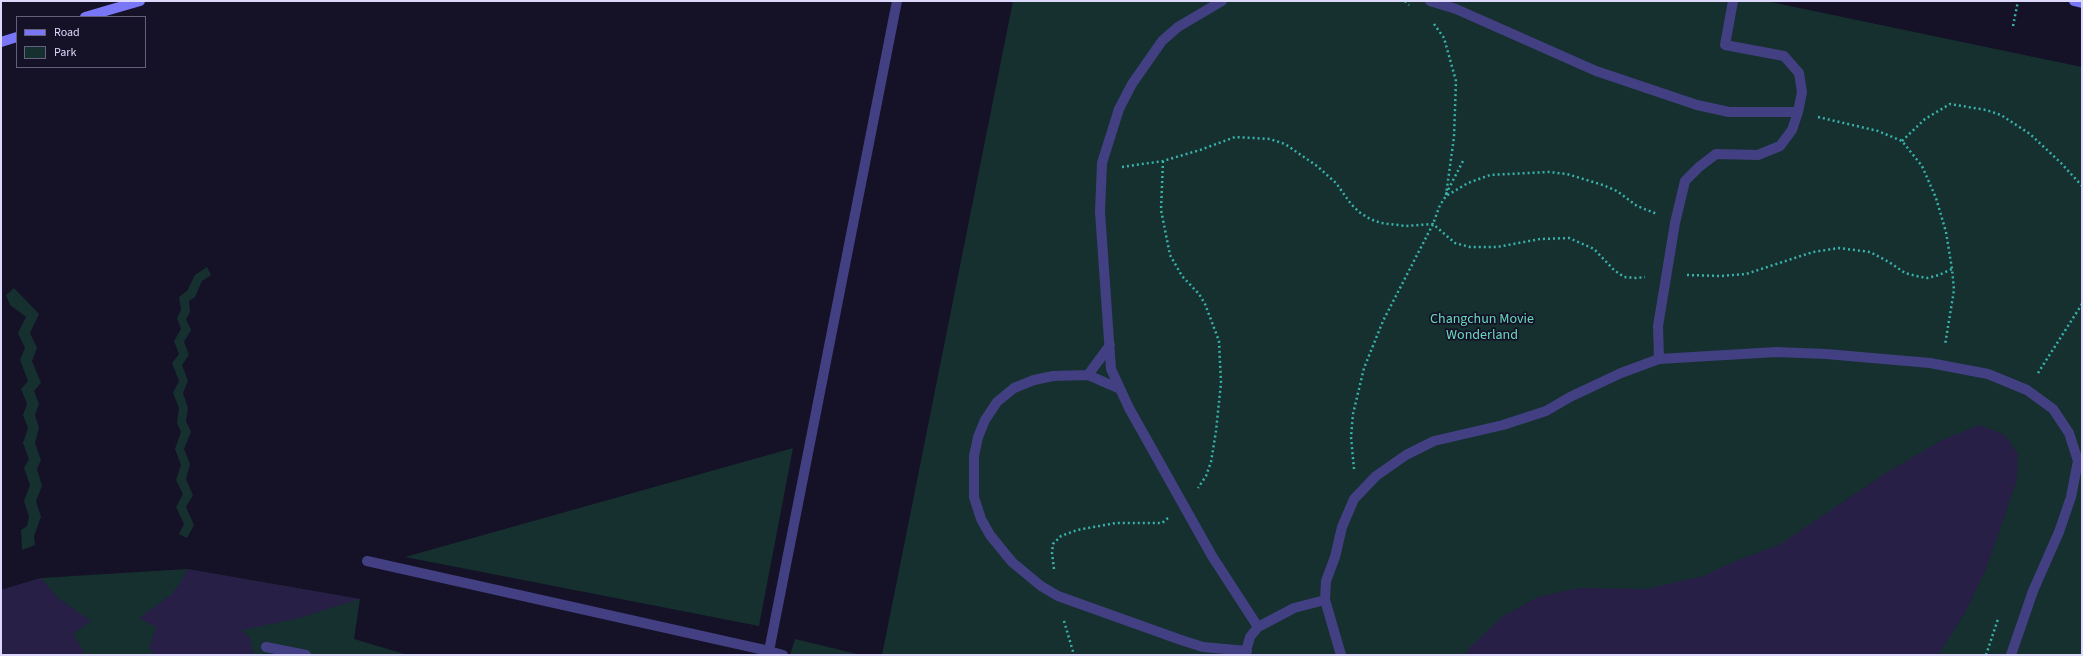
<!DOCTYPE html>
<style>
body{margin:0}
#map{position:relative;width:2083px;height:656px;overflow:hidden;background:#151127;font-family:"Source Sans 3",sans-serif}
canvas{display:block}
.frame{position:absolute;inset:0;border:2px solid #ddd9fd;pointer-events:none}
.legend{position:absolute;left:16px;top:16px;width:130px;height:52px;box-sizing:border-box;background:#151127;border:1px solid #65617d;margin:0;padding:5px 7px;list-style:none;font-size:12px;color:#ddd9fd}
.legend li{display:flex;align-items:center;gap:8px;height:20px}
.legend b{width:20px;border:1px solid #65617d}
</style>
<div id="map">
<canvas width="2083" height="656"></canvas>
<div class="frame"></div>
<ul class="legend">
<li><b style="height:5px;background:#7a77f6"></b>Road</li>
<li><b style="height:11px;background:#15302f"></b>Park</li>
</ul>
</div>
<script>
const context = document.querySelector('canvas').getContext('2d');
context.lineJoin = 'round';
function paint(path, color) { context.fillStyle = color; context.fill(path, 'evenodd'); }
const shape = rows => new Path2D(rows.map(r => 'M' + r).join(''));
function strokePath(path, color, width, dash) { context.strokeStyle = color; context.lineWidth = width; context.lineCap = dash ? 'butt' : 'round'; context.setLineDash(dash || []); context.stroke(path); }
function label(font, color, halo, rows, align = 'center') {
  context.font = font + ' "Source Sans 3",sans-serif'; context.lineWidth = 3.5; context.setLineDash([]); context.textBaseline = 'middle'; context.strokeStyle = halo; context.fillStyle = color; for (const [text, x, y, turn = 0] of rows) {
    context.save(); context.translate(x, y); context.rotate((+turn || 0) * Math.PI / 180); context.textAlign = isNaN(turn) ? turn : align; if (halo) context.strokeText(text, 0, 0); context.fillText(text, 0, 0); context.restore();
  }
}
paint(shape([
 [1013,1,1766,1,2082,67,2082,655,882,655],
 [207,267,211,275,202,281,195,297,189,301,190,312,186,319,191,330,184,342,189,355,182,365,188,381,183,393,188,408,186,421,191,432,184,449,190,464,186,479,193,495,186,507,194,525,187,538,179,534,184,524,176,507,183,494,176,480,181,465,175,449,181,432,177,423,179,408,173,393,179,381,172,363,179,354,174,341,181,329,177,318,181,310,179,297,187,291,195,275],
 [14,288,39,314,30,333,37,348,32,361,41,383,34,391,39,404,35,415,39,428,35,443,41,460,37,469,42,486,36,501,41,517,34,536,35,545,22,550,21,530,27,526,29,517,24,501,30,485,24,468,29,459,23,443,28,428,23,415,27,404,21,389,28,381,20,360,25,348,18,333,26,317,10,305,6,295],
 [793,448,759,626,405,557],
 [187,569,360,599,354,639,408,655,1,655,1,590,41,578],
 [795,639,861,655,790,655]
]), '#15302f');
paint(shape([
 [1980,425,2005,435,2018,454,2017,480,1986,569,1966,611,1938,655,1466,655,1470,647,1502,617,1538,597,1579,588,1647,589,1703,576,1738,560,1779,545,1886,473,1942,440],
 [187,569,210,573,360,599,295,619,242,630,250,638,254,655,155,655,149,648,156,627,139,618,172,594,182,580],
 [41,578,58,598,91,621,73,634,84,652,81,655,1,655,1,590]
]), '#271f46');
strokePath(shape([
 [1405,1,1409,5],
 [1434,24,1444,38,1456,81,1454,137,1446,195],
 [2013,26,2018,1],
 [1818,117,1878,131,1902,141,1922,166,1936,198,1946,232,1952,269,1954,290,1945,345],
 [1902,141,1925,119,1950,104,1986,110,2001,115,2030,134,2061,163,2082,186],
 [1163,161,1161,210,1170,255,1182,276,1199,294,1205,304,1219,341,1221,383,1216,431,1211,462,1206,476,1198,488],
 [1122,167,1163,161,1200,150,1235,137,1270,139,1285,144,1317,166,1336,183,1351,204,1359,212,1370,219,1381,223,1406,226,1433,224,1455,243,1470,247,1497,247,1540,239,1569,238,1594,249,1614,270,1624,277,1636,278,1645,277],
 [1446,194,1464,159],
 [1687,275,1721,276,1746,274,1813,252,1839,248,1870,252,1889,262,1905,273,1916,276,1927,278,1939,275,1952,269],
 [2038,373,2082,304],
 [1354,469,1351,437,1353,414,1364,368,1383,321,1433,224,1440,205,1446,196,1468,183,1490,175,1549,172,1567,174,1603,185,1617,191,1637,206,1657,214],
 [1054,569,1052,553,1053,544,1061,536,1077,530,1116,523,1162,523,1168,518],
 [1064,621,1074,655],
 [1986,655,1998,619]
]), '#38b2ab', 2.5, [2, 3]);
strokePath(shape([
 [1222,1,1178,27,1162,41,1132,84,1119,109,1102,163,1100,212,1111,369,1129,408,1212,556,1258,627],
 [1430,1,1456,9,1596,71,1697,105,1729,112,1798,112],
 [1659,359,1658,326,1675,223,1685,181,1699,167,1716,154,1758,155,1780,146,1792,130,1798,112,1802,92,1799,73,1784,56,1725,45,1733,1],
 [1088,375,1110,345],
 [1120,389,1088,375,1053,376,1034,380,1014,388,997,402,985,420,978,437,974,456,974,497,981,519,990,535,1012,562,1041,586,1058,596,1181,640,1203,647,1247,651],
 [367,561,769,651,897,1],
 [266,647,306,655],
 [768,655,769,651,783,655],
 [1245,655,1250,637,1258,627,1294,608,1325,600],
 [1341,655,1325,600,1326,581,1335,557,1342,527,1354,499,1376,476,1406,455,1434,441,1503,425,1546,411,1570,397,1621,373,1659,359,1776,352,1826,354,1930,363,1988,374,2027,390,2053,409,2069,433,2078,461,2071,497,2059,532,2033,591,2011,655]
]), '#424082', 10);
strokePath(shape([
 [2074,1,2082,3],
 [85,17,140,1],
 [1,42,17,37]
]), '#7a77f6', 10);
label('14px', '#69d9bd', '#151127', [
 ["Changchun Movie",1482,320],
 ["Wonderland",1482,336]
]);
</script>
